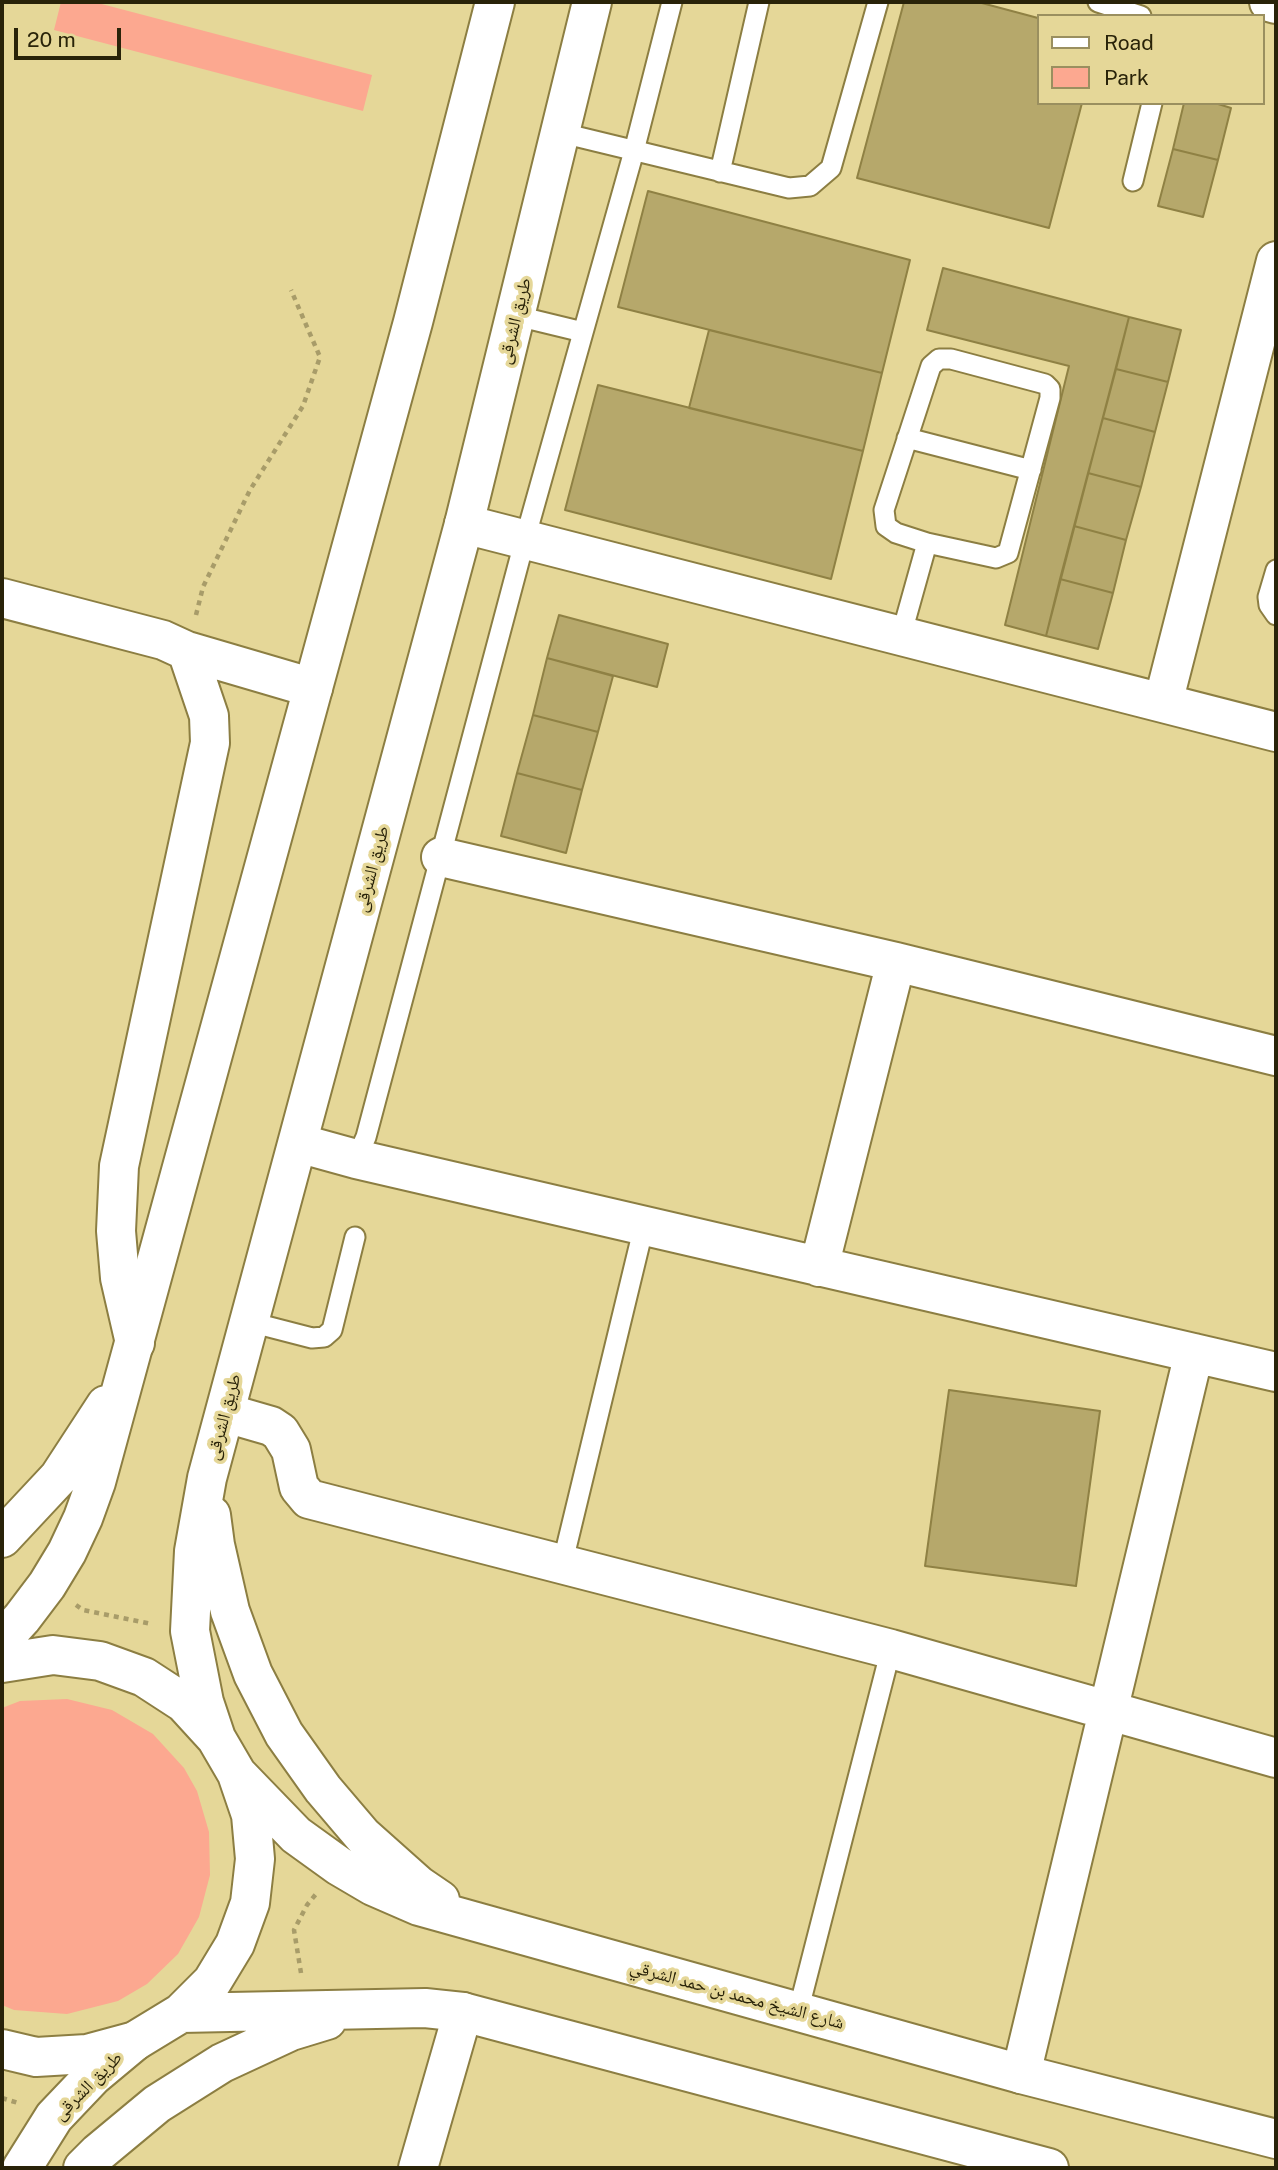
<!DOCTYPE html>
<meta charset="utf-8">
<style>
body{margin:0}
#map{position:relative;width:1278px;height:2170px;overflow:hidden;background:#e5d798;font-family:"Public Sans",sans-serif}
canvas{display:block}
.frame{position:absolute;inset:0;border:4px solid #292309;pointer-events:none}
.legend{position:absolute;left:1037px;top:14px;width:228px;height:91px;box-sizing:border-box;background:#e5d798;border:2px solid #9a8f5f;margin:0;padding:9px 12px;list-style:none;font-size:21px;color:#292309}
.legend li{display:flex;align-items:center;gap:14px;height:35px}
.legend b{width:35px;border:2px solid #9a8f5f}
.scale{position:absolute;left:14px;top:28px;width:107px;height:32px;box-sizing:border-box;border:4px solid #292309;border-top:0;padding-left:9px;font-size:21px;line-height:24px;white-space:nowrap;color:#292309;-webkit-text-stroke:5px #e5d798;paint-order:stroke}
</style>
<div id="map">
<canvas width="1278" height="2170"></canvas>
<div class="frame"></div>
<ul class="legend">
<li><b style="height:9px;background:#fff"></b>Road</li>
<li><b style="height:19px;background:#fca890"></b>Park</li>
</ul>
<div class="scale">20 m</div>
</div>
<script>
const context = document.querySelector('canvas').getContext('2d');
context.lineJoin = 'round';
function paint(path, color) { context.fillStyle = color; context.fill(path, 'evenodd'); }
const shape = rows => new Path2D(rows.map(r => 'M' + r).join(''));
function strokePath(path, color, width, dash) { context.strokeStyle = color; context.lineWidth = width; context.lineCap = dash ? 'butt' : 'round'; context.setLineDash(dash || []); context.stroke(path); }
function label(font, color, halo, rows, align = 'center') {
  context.font = font + ' "Public Sans","Noto Naskh Arabic",sans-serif'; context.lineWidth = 7; context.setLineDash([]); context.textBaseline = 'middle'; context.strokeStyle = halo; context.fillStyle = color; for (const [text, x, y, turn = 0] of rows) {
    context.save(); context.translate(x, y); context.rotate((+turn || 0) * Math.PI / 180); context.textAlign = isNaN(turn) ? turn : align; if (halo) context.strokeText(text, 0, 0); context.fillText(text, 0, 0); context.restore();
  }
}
paint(shape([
 [61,2,94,2,372,75,363,111,54,30],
 [67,1699,112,1710,153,1734,184,1768,197,1791,209,1832,210,1875,199,1917,178,1954,147,1984,118,2001,67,2014,14,2010,2,2005,2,1708,20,1701]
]), '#fca890');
const building = shape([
 [904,2,978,2,1038,18,1038,103,1082,103,1049,228,857,178,904,2],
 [1184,103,1215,103,1231,108,1218,160,1173,149,1184,103],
 [1173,149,1218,160,1203,217,1158,206,1173,149],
 [648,191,910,260,882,373,618,307,648,191],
 [943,268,1129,317,1046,636,1005,625,1069,366,927,330,943,268],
 [1129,317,1181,330,1168,382,1116,369,1129,317],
 [709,330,882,373,863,451,689,408,709,330],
 [1116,369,1168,382,1155,432,1103,418,1116,369],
 [598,385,863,451,831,579,565,510,598,385],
 [1103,418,1155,432,1141,487,1088,473,1103,418],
 [1088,473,1141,487,1126,540,1074,526,1088,473],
 [1074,526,1126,540,1113,593,1060,579,1074,526],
 [1060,579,1113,593,1098,649,1046,636,1060,579],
 [559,615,668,644,657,687,547,658,559,615],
 [547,658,613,676,598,732,533,715,547,658],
 [533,715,598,732,582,790,517,773,533,715],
 [517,773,582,790,566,853,501,836,517,773],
 [949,1390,1100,1411,1076,1586,925,1566,949,1390]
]);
paint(building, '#b6a86b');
strokePath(building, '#8f8144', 2);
const service = shape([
 [1098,2,1141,16],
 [562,133,789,188,810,186,831,168,878,2],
 [720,172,759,2],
 [1133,181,1152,103],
 [517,316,583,332],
 [907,438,1031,470],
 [1276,570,1268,597,1269,605,1276,615],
 [901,636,927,543,996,558,1008,553,1050,398,1050,389,1045,384,951,359,939,359,931,366,884,510,886,526,896,533,927,543],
 [356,1159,366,1137,525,539,634,151,672,2],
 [250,1322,312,1338,324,1337,332,1330,355,1237],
 [562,1565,644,1226],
 [798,2012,891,1649]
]);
const minor = shape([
 [1269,2,1276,4],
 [464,524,1276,732],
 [2,598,163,640,187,651,209,716,210,743,119,1166,116,1231,120,1278,135,1343],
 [187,651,313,688],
 [1163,703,1276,261],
 [441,857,896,962,1276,1056],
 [298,1143,356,1159,1276,1372],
 [819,1267,896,962],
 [226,1413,271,1426,280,1432,291,1450,299,1487,309,1499,891,1649,1276,1758],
 [1021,2074,1194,1353],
 [22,2168,54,2117,93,2076,135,2041],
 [418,2168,463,2012]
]);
const secondary = shape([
 [211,1515,215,1545,230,1611,253,1674,284,1734,323,1789,363,1836,418,1885,440,1900],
 [2,1538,59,1477,106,1405],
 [2,1640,22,1618,47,1585,67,1552,83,1518,96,1482,413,322,495,2],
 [2,1663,53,1655,100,1661,144,1677,184,1703,216,1738,237,1774,251,1815,255,1859,250,1903,235,1944,212,1982,181,2013,135,2041,87,2054,36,2057,2,2049],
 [216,1738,204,1702,190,1631,194,1551,207,1478,464,524,592,2],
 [237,1774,296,1835,339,1866,373,1886,419,1906,1021,2074,1276,2139],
 [181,2013,425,2008,463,2012,1049,2168],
 [83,2168,98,2153,157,2104,222,2063,291,2031,327,2020]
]);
strokePath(service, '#8c7e42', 23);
strokePath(minor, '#8c7e42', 42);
strokePath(secondary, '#8c7e42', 42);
strokePath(shape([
 [196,615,203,587,250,490,303,406,320,357,291,290],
 [76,1605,83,1610,152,1624],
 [301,1973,294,1930,307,1905,316,1894],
 [2,2098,18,2103]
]), '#a89c69', 4.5, [5, 5]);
strokePath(service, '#fff', 19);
strokePath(minor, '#fff', 38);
strokePath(secondary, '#fff', 38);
label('18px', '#292309', '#e5d798', [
 ["طريق الشرقى",515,321,-76],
 ["طريق الشرقى",372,869,-75],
 ["طريق الشرقى",224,1417,-75],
 ["شارع الشيخ محمد بن حمد الشرقي",737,1995,15],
 ["طريق الشرقى",88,2086,-45]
]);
</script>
